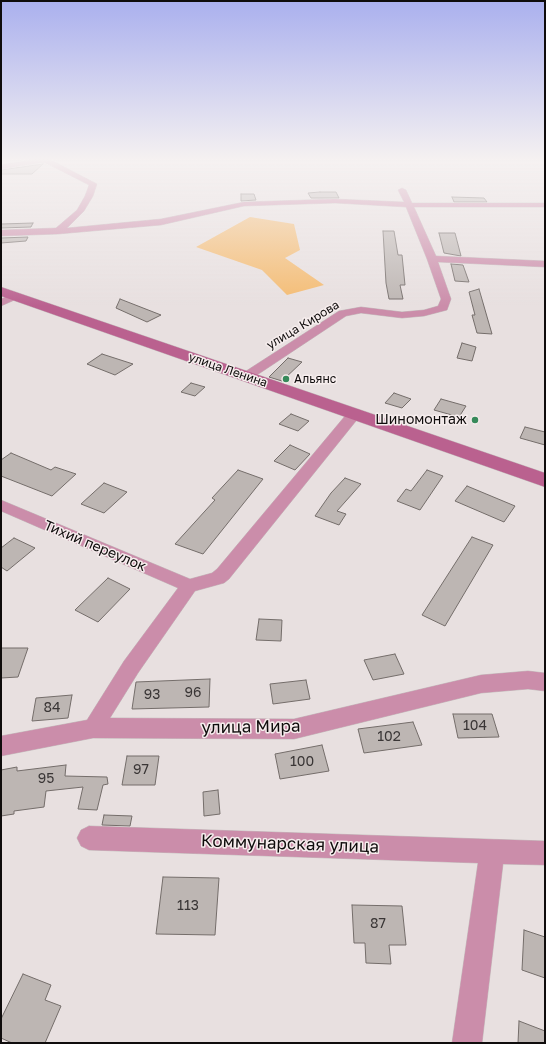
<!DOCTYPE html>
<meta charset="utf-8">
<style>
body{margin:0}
#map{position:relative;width:546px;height:1044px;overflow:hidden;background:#e8e0e0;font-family:"Golos Text",sans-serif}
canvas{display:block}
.frame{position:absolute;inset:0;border:2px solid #0f0c0c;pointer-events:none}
</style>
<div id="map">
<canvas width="546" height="1044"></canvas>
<div class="frame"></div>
</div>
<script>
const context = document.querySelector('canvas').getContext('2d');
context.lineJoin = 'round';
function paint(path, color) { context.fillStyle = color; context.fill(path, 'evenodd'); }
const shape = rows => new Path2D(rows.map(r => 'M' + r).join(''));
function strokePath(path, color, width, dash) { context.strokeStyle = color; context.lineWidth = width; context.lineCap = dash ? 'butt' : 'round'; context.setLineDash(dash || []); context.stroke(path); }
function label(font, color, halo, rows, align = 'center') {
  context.font = font + ' "Golos Text",sans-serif'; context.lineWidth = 3; context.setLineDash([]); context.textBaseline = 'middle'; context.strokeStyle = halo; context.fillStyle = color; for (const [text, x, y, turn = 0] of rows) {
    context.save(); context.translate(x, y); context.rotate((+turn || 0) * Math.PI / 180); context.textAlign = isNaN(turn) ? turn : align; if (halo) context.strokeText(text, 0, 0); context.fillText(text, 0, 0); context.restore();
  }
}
paint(shape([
 [250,217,294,224,300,250,285,258,324,285,287,295,262,270,196,247]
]), '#f4bb71');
const building = shape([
 [43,164,32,174,1,174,1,170,43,164],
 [320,192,336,192,339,198,311,198,308,193,320,192],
 [241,194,254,194,256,200,241,201,241,194],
 [452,197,484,198,487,202,454,202,452,197],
 [33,223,31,227,1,228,1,224,33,223],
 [383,231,394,231,398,255,402,255,405,285,400,285,403,299,389,299,386,283,383,231],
 [439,233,455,233,461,256,444,253,439,233],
 [1,237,1,238,28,237,26,241,1,243,1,237],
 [451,264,463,265,469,282,455,281,451,264],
 [479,289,492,334,477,333,472,315,475,315,469,292,479,289],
 [120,299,161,315,147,322,116,308,120,299],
 [462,343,476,347,472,361,457,358,462,343],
 [102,354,133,364,115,375,87,364,102,354],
 [288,358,302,362,282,381,269,377,288,358],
 [191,383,205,387,195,396,181,392,191,383],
 [394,393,411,399,402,408,385,403,394,393],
 [441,399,466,406,459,417,434,410,441,399],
 [291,414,309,421,298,431,279,424,291,414],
 [525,427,545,432,545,445,520,438,525,427],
 [290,445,310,454,295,470,274,461,290,445],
 [11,453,51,470,55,467,76,474,52,496,1,476,1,460,11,453],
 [238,470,263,479,203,554,175,544,215,500,212,498,238,470],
 [427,470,443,476,420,510,397,501,406,489,411,491,427,470],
 [345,478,361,484,337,511,346,514,339,525,315,516,331,493,345,478],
 [104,483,127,492,104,513,81,504,104,483],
 [467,486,515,506,504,522,455,501,467,486],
 [472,537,493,545,445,626,422,615,472,537],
 [14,538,35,548,7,571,1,567,1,548,14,538],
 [108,578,130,589,98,622,75,610,108,578],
 [259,619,282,620,281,641,256,640,259,619],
 [1,648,28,648,18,677,1,678,1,648],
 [395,654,404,674,373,680,364,660,395,654],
 [210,679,209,707,132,709,136,682,210,679],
 [306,680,310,699,273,704,270,684,306,680],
 [72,695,68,718,32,721,36,698,72,695],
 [453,714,492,714,499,737,458,738,453,714],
 [413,722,422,745,364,753,358,729,413,722],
 [322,745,329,771,280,779,275,754,322,745],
 [127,756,159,756,155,785,122,785,127,756],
 [66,765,65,776,107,777,108,784,103,785,97,810,78,809,83,787,46,791,44,807,14,811,14,814,1,816,1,770,17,767,17,771,66,765],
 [218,790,220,814,204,816,203,792,218,790],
 [104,815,132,816,130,826,102,825,104,815],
 [163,877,219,878,215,935,156,934,163,877],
 [352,905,402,906,406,945,389,945,391,964,366,963,365,943,354,943,352,905],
 [524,930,545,937,545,978,522,970,524,930],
 [23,974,51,985,45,1000,61,1006,45,1043,12,1043,1,1038,1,1019,23,974],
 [519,1021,545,1031,545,1043,518,1043,519,1021]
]);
paint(building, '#bdb6b3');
strokePath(building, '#746d6a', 1);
const street = shape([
 [31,160,51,160,97,184,93,196,84,211,67,228,161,219,244,202,335,199,404,202,398,190,402,188,406,190,412,203,545,203,545,207,414,207,436,256,545,261,545,267,438,262,451,299,447,310,424,316,402,318,361,313,346,316,251,379,247,380,243,379,241,376,243,373,339,311,361,307,402,312,424,310,438,306,441,299,427,259,406,207,335,203,244,206,161,225,58,234,1,236,1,230,56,228,77,210,85,196,89,185,44,162,1,169,1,165,31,160],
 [15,293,19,294,20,296,19,298,1,306,1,299,15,293],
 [355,409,360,410,362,413,360,416,229,579,224,583,195,591,138,673,110,718,294,719,481,675,528,671,545,673,545,691,528,689,481,693,294,739,93,738,1,756,1,736,87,720,124,661,178,588,1,511,1,500,190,579,212,573,217,569,350,410,355,409],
 [89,826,545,841,545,865,503,864,482,1043,452,1043,478,863,89,850,81,846,77,838,81,830,89,826]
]);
const secondary = shape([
 [1,287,545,473,545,487,1,296,1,287]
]);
strokePath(street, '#c5bebe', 1);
strokePath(secondary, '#c5bebe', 1);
paint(street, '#cb8daa');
paint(secondary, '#ba618f');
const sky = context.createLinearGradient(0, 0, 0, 306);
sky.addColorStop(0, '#aab0ee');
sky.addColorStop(0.52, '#f5f1f1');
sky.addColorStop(1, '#f5f1f100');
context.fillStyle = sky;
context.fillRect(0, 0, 546, 306);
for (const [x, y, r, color] of [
 [286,379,4,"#37895a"],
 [475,420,4,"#37895a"]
]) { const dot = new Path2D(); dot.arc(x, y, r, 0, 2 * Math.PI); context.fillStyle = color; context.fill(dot); strokePath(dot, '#f6eded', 1.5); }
label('12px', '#0f0c0c', '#f6eded', [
 ["улица Кирова",303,325,-31],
 ["улица Ленина",228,370,19]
]);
label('12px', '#0f0c0c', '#f6eded', [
 ["Альянс",294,379]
], 'left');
label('14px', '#0f0c0c', '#f6eded', [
 ["Шиномонтаж",467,420]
], 'right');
label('14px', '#0f0c0c', '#f6eded', [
 ["Тихий переулок",95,546,23]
]);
label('14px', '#3a3636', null, [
 ["96",193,693],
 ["93",152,695],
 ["84",52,708],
 ["104",475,726],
 ["102",389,737],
 ["100",302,762],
 ["97",141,770],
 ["95",46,779],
 ["113",188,906],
 ["87",378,924]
]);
label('17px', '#0f0c0c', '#f6eded', [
 ["улица Мира",251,727,-1],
 ["Коммунарская улица",290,844,2]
]);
</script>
